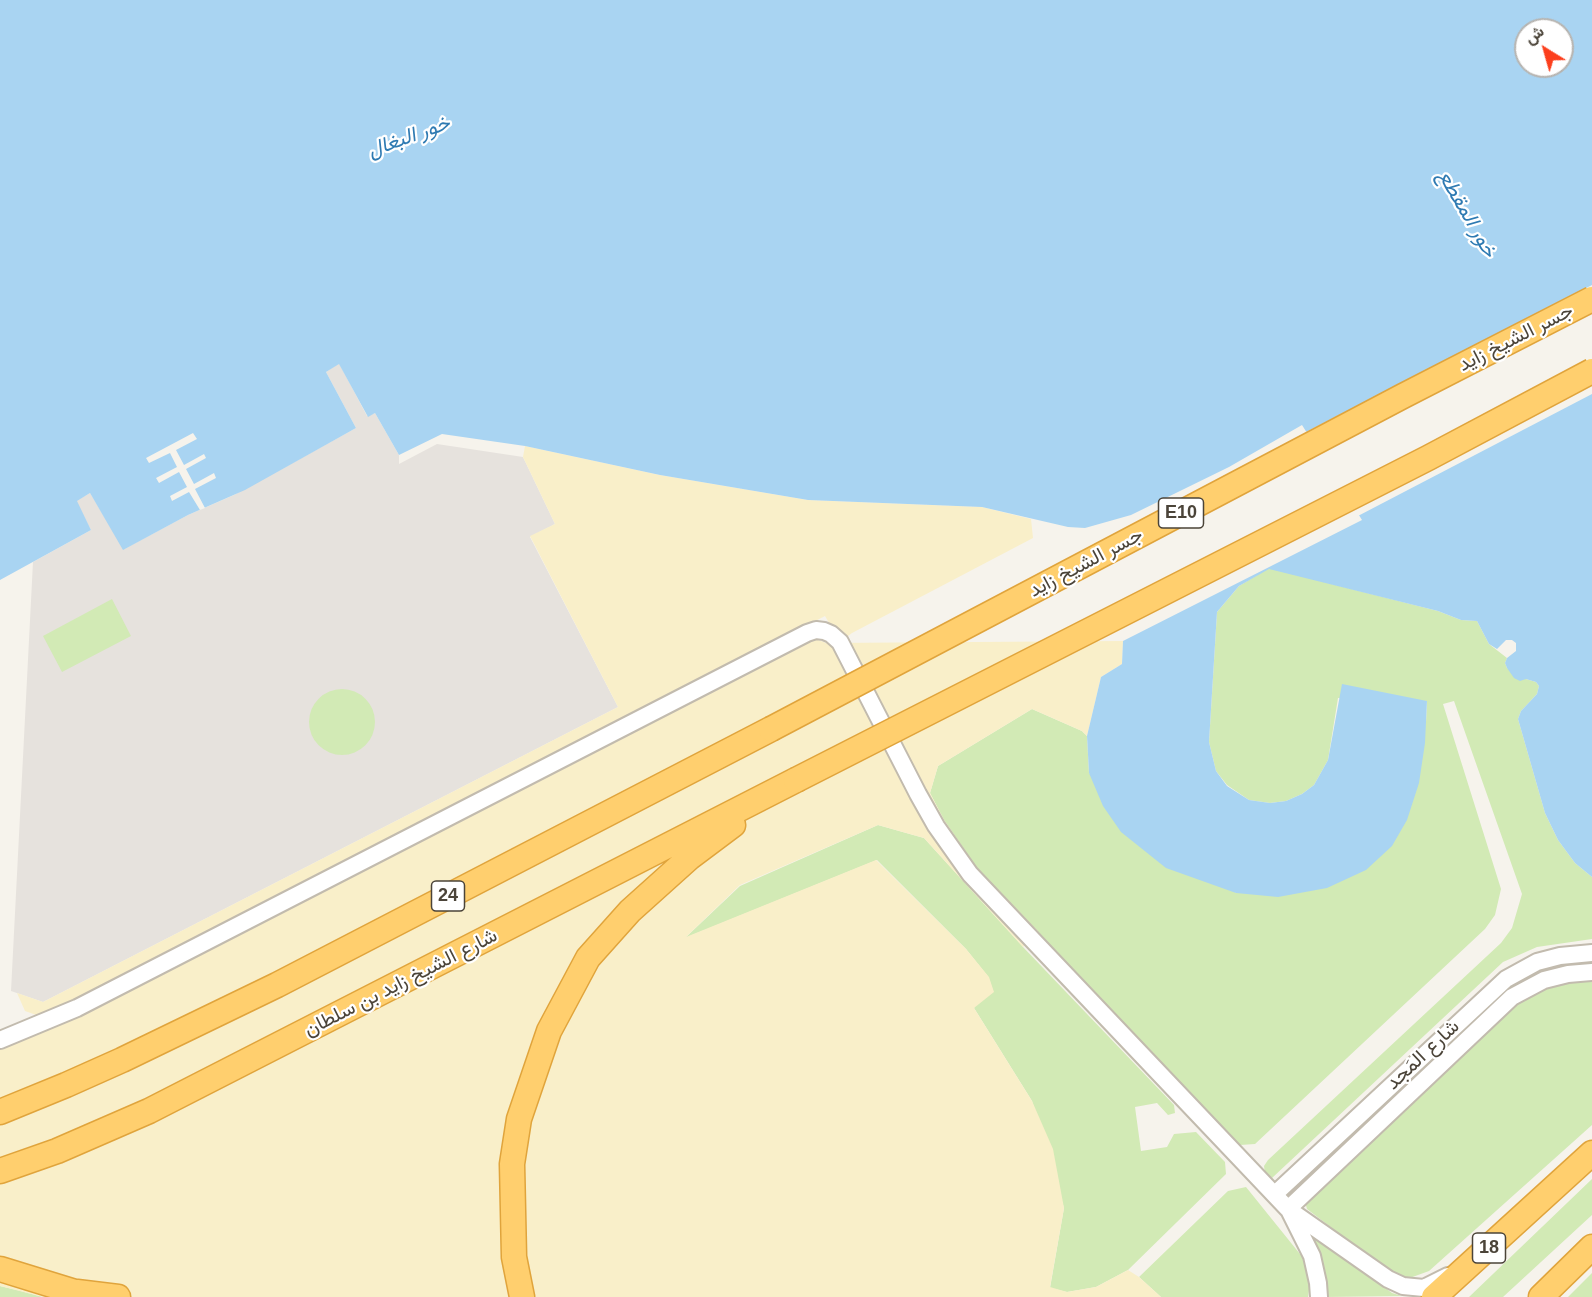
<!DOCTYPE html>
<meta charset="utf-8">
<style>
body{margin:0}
#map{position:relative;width:1592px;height:1297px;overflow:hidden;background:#f6f3ec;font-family:Arial,Vazirmatn,sans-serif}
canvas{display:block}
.north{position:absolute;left:1514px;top:18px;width:60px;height:60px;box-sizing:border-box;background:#fff;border:2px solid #b7b4b0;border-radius:50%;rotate:323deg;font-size:16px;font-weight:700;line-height:24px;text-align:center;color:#4b4439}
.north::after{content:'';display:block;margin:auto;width:21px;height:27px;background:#fc3f1d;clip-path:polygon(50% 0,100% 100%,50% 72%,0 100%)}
</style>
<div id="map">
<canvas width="1592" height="1297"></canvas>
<div class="north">ش</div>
</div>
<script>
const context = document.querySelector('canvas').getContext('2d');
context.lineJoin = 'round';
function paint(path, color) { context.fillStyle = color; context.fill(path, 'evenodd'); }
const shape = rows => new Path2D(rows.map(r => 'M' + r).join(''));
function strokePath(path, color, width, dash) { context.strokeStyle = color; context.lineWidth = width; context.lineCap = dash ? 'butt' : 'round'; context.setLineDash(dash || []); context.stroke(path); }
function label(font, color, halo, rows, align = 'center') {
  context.font = font + ' Arial,Vazirmatn,sans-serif'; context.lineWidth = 4.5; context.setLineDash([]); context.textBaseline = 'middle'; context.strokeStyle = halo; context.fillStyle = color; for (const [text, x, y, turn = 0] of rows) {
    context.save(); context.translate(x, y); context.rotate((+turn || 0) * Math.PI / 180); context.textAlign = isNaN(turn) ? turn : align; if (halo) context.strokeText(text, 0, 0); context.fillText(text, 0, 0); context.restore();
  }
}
paint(shape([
 [339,363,367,416,375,413,399,455,399,464,437,444,523,457,555,524,530,537,618,707,43,1002,11,991,33,562,91,530,76,501,90,493,124,549,188,515,234,495,356,428,326,372]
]), '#e6e2dd');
paint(shape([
 [1269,568,1438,611,1461,620,1477,621,1489,644,1507,658,1505,663,1507,668,1526,679,1536,682,1539,686,1537,694,1521,711,1518,719,1545,813,1558,840,1575,863,1592,877,1592,939,1537,947,1503,962,1272,1178,1265,1174,1264,1166,1268,1160,1501,943,1512,928,1522,894,1454,701,1443,704,1501,889,1495,915,1485,929,1255,1144,1240,1145,977,868,944,820,930,793,938,766,1032,709,1082,731,1087,736,1089,773,1236,893,1426,722,1427,701,1338,698,1328,760,1314,785,1302,794,1286,801,1270,803,1249,800,1227,785,1216,771,1209,742,1217,612,1239,586],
 [112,599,131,636,62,672,43,636],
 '309 722a33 33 0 1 1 66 0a33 33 0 1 1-66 0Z',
 [878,825,924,838,1023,947,1174,1105,1175,1113,1168,1115,1157,1103,1135,1107,1141,1151,1167,1147,1174,1134,1196,1132,1225,1162,1226,1174,1128,1270,1096,1287,1067,1292,1050,1288,1064,1208,1032,1101,974,1008,989,978,966,949,877,860,685,938,740,886],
 [1592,980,1592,1125,1429,1271,1407,1279,1392,1274,1307,1209,1305,1202,1519,1002,1555,984],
 [1592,1179,1592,1215,1503,1297,1469,1297],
 [1246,1187,1304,1259,1310,1284,1308,1297,1161,1297,1139,1277,1228,1191],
 [1308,1233,1312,1233,1392,1293,1402,1296,1324,1297],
 [1592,1273,1592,1297,1568,1297],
 [0,1286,17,1290,43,1297,0,1297]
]), '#d2eab5');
paint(shape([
 [525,446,660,475,808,500,982,507,1031,519,1033,538,852,633,840,642,825,616,155,963,39,1016,25,1011,17,993,43,1002,618,707,530,536,555,524,523,457],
 [816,639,826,643,1123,641,1122,664,1101,677,1087,736,1082,731,1032,709,938,766,930,793,944,820,977,868,1038,931,1023,947,924,838,878,825,740,885,686,937,876,860,966,949,989,977,994,992,974,1008,1032,1101,1053,1149,1064,1208,1050,1287,1067,1292,1096,1287,1128,1270,1139,1277,1161,1297,43,1297,0,1286,0,1048,76,1018]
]), '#f9efc9');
paint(shape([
 [0,0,1592,0,1592,877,1575,863,1558,840,1545,813,1518,719,1521,711,1537,694,1539,686,1536,682,1526,679,1520,681,1514,678,1507,668,1505,663,1507,658,1516,651,1516,643,1512,640,1506,640,1497,649,1489,644,1477,621,1461,620,1438,611,1269,569,1239,586,1217,612,1209,742,1216,771,1227,786,1249,800,1270,803,1286,801,1302,794,1314,785,1328,760,1342,684,1427,701,1425,743,1419,783,1407,820,1392,846,1366,870,1327,888,1278,897,1236,893,1166,868,1121,832,1103,806,1089,773,1087,736,1101,677,1122,664,1123,641,1362,520,1302,425,1229,467,1131,515,1085,528,1068,527,982,507,808,500,660,475,525,446,442,434,399,455,375,413,368,417,339,364,326,372,356,428,245,490,188,515,123,550,90,493,77,501,91,530,0,580],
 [1526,30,1562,30,1562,66,1526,66]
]), '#a9d4f2');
paint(shape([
 [1592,285,1592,394,1356,517,1304,433],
 [193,433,197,439,176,450,184,465,204,454,206,458,186,469,194,484,214,473,216,478,195,489,205,508,200,510,189,492,172,501,170,496,187,487,179,472,159,483,156,478,177,467,170,453,149,463,146,458],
 [1291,551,1120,641,1121,638]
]), '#f6f3ec');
const minor = shape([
 [0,1040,77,1008,807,633,816,630,824,631,831,634,840,642,918,794,936,826,970,874,1288,1209,1388,1279,1403,1286,1424,1288,1448,1276],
 [1275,1194,1506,979,1537,962,1560,956,1592,953],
 [1288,1209,1512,997,1544,980,1568,974,1592,972],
 [1290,1212,1312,1256,1318,1283,1319,1297]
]);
const highway = shape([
 [0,1112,66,1085,122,1060,277,985,771,729],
 [0,1171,57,1151,149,1111,796,780],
 [0,1269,91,1297],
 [77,1292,118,1297],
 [522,1297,514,1257,512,1164,519,1119,549,1031,588,958,630,911,689,858,733,825],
 [1434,1297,1592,1153],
 [1541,1297,1592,1247]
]);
strokePath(minor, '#c2bbae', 20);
strokePath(highway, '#e0a43c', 27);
strokePath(minor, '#fff', 16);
strokePath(highway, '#ffcf6e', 24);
const highwayBridge = shape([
 [771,729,1403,396,1592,299],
 [796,780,1428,458,1592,371]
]);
strokePath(highwayBridge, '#e0a43c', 27, []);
strokePath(highwayBridge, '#ffcf6e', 24);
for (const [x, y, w] of [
 [1181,513,45],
 [448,896,33],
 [1489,1248,33]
]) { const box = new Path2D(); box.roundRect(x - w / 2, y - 15, w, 30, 4.5); context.fillStyle = '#fff'; context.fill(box); strokePath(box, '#4b4439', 1.5); }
label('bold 18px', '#4b4439', null, [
 ["E10",1181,513],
 ["24",448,896],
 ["18",1489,1248]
]);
label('20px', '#4b4439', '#fff', [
 ["جسر الشيخ زايد",1516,338,-27],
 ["جسر الشيخ زايد",1086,563,-28],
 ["شارع الشيخ زايد بن سلطان",401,983,-27],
 ["شارع المَجد",1423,1055,-43]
]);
label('italic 21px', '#2e7ab2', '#fff', [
 ["خور البغال",409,137,-20],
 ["خور المقطع",1467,214,60]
]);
</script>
